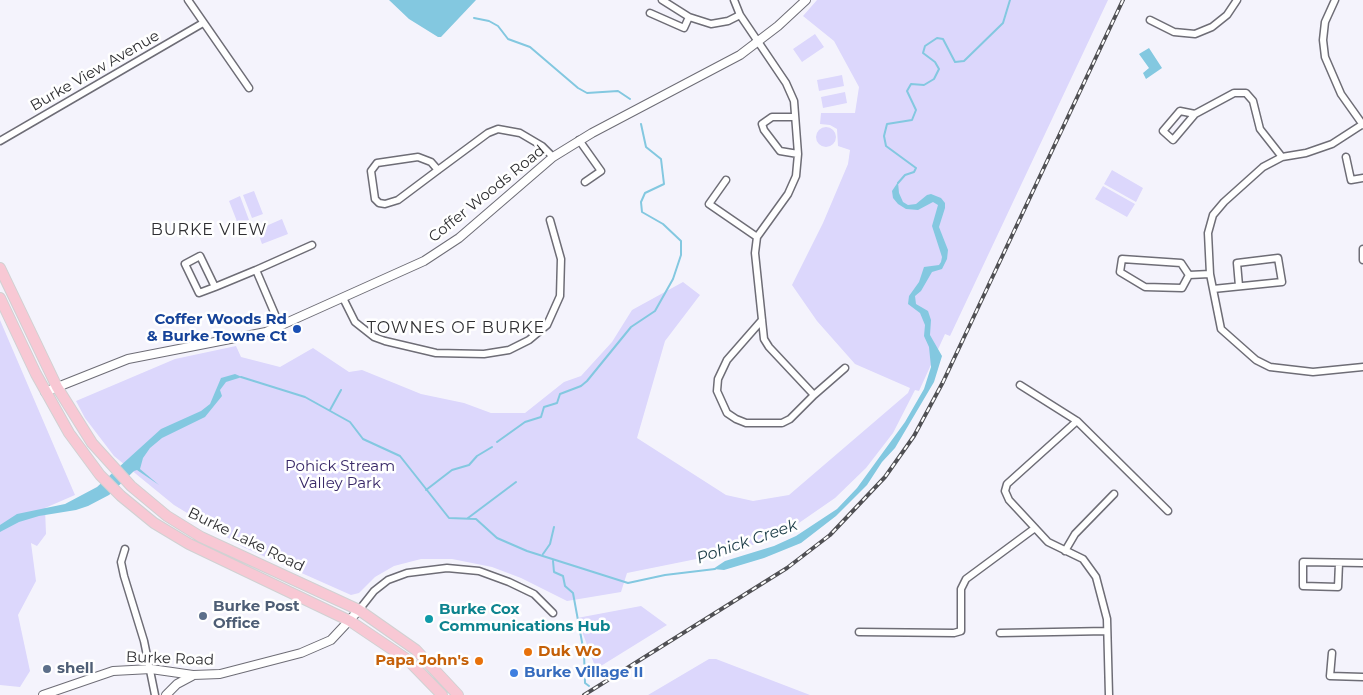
<!DOCTYPE html>
<style>
body{margin:0}
canvas{display:block;background:#f4f3fc}
</style>
<canvas width="1363" height="695"></canvas>
<script>
const context = document.querySelector('canvas').getContext('2d');
context.lineJoin = 'round';
function paint(path, color) { context.fillStyle = color; context.fill(path, 'evenodd'); }
const shape = rows => new Path2D(rows.map(r => 'M' + r).join(''));
function strokePath(path, color, width, dash) { context.strokeStyle = color; context.lineWidth = width; context.lineCap = dash ? 'butt' : 'round'; context.setLineDash(dash || []); context.stroke(path); }
function label(font, color, halo, rows, align = 'center') {
  context.font = font + ' Montserrat,sans-serif'; context.lineWidth = 5; context.setLineDash([]); context.textBaseline = 'middle'; context.strokeStyle = halo; context.fillStyle = color; for (const [text, x, y, turn = 0] of rows) {
    context.save(); context.translate(x, y); context.rotate((+turn || 0) * Math.PI / 180); context.textAlign = isNaN(turn) ? turn : align; if (halo) context.strokeText(text, 0, 0); context.fillText(text, 0, 0); context.restore();
  }
}
paint(shape([
 [817,0,1108,0,950,336,945,334,919,391,915,390,893,433,866,468,835,498,796,525,774,537,736,551,627,573,621,592,567,601,521,578,492,567,452,559,421,559,394,566,375,577,359,593,351,595,243,547,174,505,114,456,85,418,76,401,175,359,236,346,241,357,280,367,313,348,349,372,362,370,421,394,464,403,491,413,525,413,564,382,581,376,612,342,632,310,683,282,700,295,665,341,637,438,726,495,753,501,789,495,908,393,910,388,855,364,817,321,792,285,823,223,848,164,850,150,838,146,837,129,830,125,820,124,821,113,855,113,859,87,834,41,803,16],
 [815,34,824,47,802,62,793,49],
 [842,75,844,86,819,91,817,80],
 [845,92,847,103,823,108,821,97],
 '816 137a10 10 0 1 1 20 0a10 10 0 1 1-20 0Z',
 [1112,170,1143,188,1136,202,1104,184],
 [1103,186,1135,204,1127,217,1095,199],
 [254,191,263,214,252,218,243,195],
 [240,196,249,220,238,224,229,201],
 [282,219,288,234,262,244,257,230],
 [0,320,75,495,45,508,46,534,37,546,31,543,36,581,18,615,30,671,20,687,0,685],
 [641,606,667,625,596,669,577,618],
 [709,659,716,659,810,695,648,695]
]), '#dcd7fc');
paint(shape([
 [389,0,476,0,441,37,438,37,409,19],
 [1149,48,1162,68,1146,79,1143,73,1149,68,1139,54],
 [898,182,899,193,903,202,908,205,916,204,927,195,931,194,941,198,945,203,945,208,939,227,948,250,947,259,942,269,932,272,921,291,915,296,916,304,928,311,931,320,930,335,942,356,934,382,895,448,882,462,867,485,836,516,801,543,764,558,724,570,713,569,725,561,774,546,796,536,837,509,857,488,905,422,924,389,931,367,929,347,924,336,925,325,920,313,908,304,909,296,919,282,924,267,939,265,941,262,942,257,932,226,938,205,933,202,918,210,906,209,898,204,893,198,892,191],
 [235,374,242,377,226,382,220,390,222,396,205,417,162,438,150,448,143,458,140,469,159,485,137,470,134,471,109,495,88,506,76,510,39,516,19,522,0,532,0,525,17,514,65,504,97,487,161,429,201,411,210,404,221,378]
]), '#83c8e0');
strokePath(shape([
 [474,18,489,21,498,26,508,39,530,47,578,88,587,93,618,91,630,99],
 [898,183,905,175,914,172,916,168,886,146,884,136,887,124,912,120,916,110,907,91,911,84,924,85,934,79,939,69,935,62,923,53,925,46,937,38,943,39,955,62,964,61,1003,23,1010,0],
 [241,377,305,397,350,422,363,439,400,456,449,518,476,519,497,538,527,551,628,583,665,575,715,569],
 [330,410,341,390],
 [497,442,525,422,541,417,544,407,557,403,560,394,581,386,587,381,631,327,655,311,673,279,681,255,681,241,663,224,642,212,641,202,645,193,664,184,661,159,646,147,641,124],
 [426,490,452,470,469,465,477,456,492,447],
 [468,518,516,482],
 [543,554,550,544,554,527],
 [553,561,554,572,563,576,565,586,573,593,584,653,585,683,589,686]
]), '#83c8e0', 2);
const minor = shape([
 [188,0,249,88],
 [662,0,689,17,711,24,728,21,740,15],
 [734,0,740,15,786,83,794,101,798,154,796,176,788,194,757,237,755,253,764,339,769,347,814,395,790,419,782,423,746,423,736,419,727,413,717,391,718,379,727,360,762,320],
 [1335,0,1325,22,1323,40,1325,57,1341,94,1363,125],
 [650,13,684,28,689,17],
 [1150,20,1174,32,1195,34,1212,27,1227,15,1237,0],
 [1195,114,1180,111,1163,131,1173,140,1195,114,1234,93,1246,93,1253,101,1260,129,1282,157],
 [795,117,772,117,762,124,764,130,780,151,798,154],
 [1363,124,1332,144,1306,153,1282,157,1263,167,1224,202,1213,215,1208,233,1210,274,1221,329,1256,360,1270,367,1313,372,1363,367],
 [579,140,601,171,585,182],
 [0,141,203,23],
 [1346,157,1351,180,1363,178],
 [438,170,431,162,418,157,377,163,371,171,375,199,379,203,385,204,398,200,438,170,488,133,498,129,520,133,542,146,553,157],
 [726,180,709,204,757,237],
 [1363,249,1363,260],
 [256,270,280,326],
 [1189,275,1182,288,1145,287,1120,272,1122,259,1181,263,1189,275,1210,274],
 [215,287,200,256,185,264,199,293,215,287,256,270,312,245],
 [1213,289,1282,282,1278,258,1237,263,1239,286],
 [343,298,355,322,374,337,385,341,436,353,484,354,509,350,529,340,547,325,560,296,561,259,550,220],
 [1020,385,1077,421,1168,511],
 [814,395,845,368],
 [1077,421,1007,484,1005,491,1009,500,1048,542,1083,559,1096,577,1107,619,1109,695],
 [125,549,121,562,124,576,144,641,155,695],
 [1065,551,1075,534,1114,494],
 [1339,563,1338,587,1303,586,1303,562,1363,563],
 [359,610,374,591,388,580,407,573,447,568,479,571,509,582,534,594,553,613],
 [859,632,954,633,961,631,961,589,966,579,1035,528],
 [1000,633,1107,631],
 [1332,653,1330,676,1363,677]
]);
const tertiary = shape([
 [45,392,128,359,266,332,424,261,459,238,553,157,592,133,740,55,778,26,806,0],
 [43,695,113,671,151,669,193,675,220,674,301,653,331,640,359,610],
 [166,695,177,684,192,676]
]);
const primary = shape([
 [0,268,57,387,92,443,131,486,167,516,201,537,359,610,416,650,458,695],
 [0,298,36,374,69,433,100,475,121,496,154,523,189,544,350,621,408,660,442,695]
]);
strokePath(minor, '#6e6d76', 9);
strokePath(tertiary, '#6e6d76', 10);
strokePath(primary, '#d1d1d2', 12);
strokePath(minor, '#fff', 6);
strokePath(tertiary, '#fff', 8);
strokePath(primary, '#f8c8d4', 10);
const rail = shape([
 [584,695,787,568,830,535,885,477,914,436,943,382,1123,0]
]);
strokePath(rail, '#505054', 4);
strokePath(rail, '#fff', 2, [5.5]);
for (const [x, y, r, color] of [
 [297,329,5,"#1a4fb4"],
 [203,616,5,"#5c6f8a"],
 [429,619,5,"#0f9aa8"],
 [528,652,5,"#e8710a"],
 [479,661,5,"#e8710a"],
 [47,669,5,"#5c6f8a"],
 [514,673,5,"#3f7fe0"]
]) { const dot = new Path2D(); dot.arc(x, y, r, 0, 2 * Math.PI); context.fillStyle = color; context.fill(dot); strokePath(dot, '#fff', 2); }
label('15px', '#2f2f32', '#fff', [
 ["Burke View Avenue",95,71,-30],
 ["Coffer Woods Road",487,194,-39],
 ["Burke Lake Road",246,540,26],
 ["Burke Road",170,659,2]
]);
label('bold 15px', '#164399', '#fff', [
 ["Coffer Woods Rd",287,320],
 ["& Burke Towne Ct",287,337]
], 'right');
label('15px', '#382867', '#fff', [
 ["Pohick Stream",340,467],
 ["Valley Park",340,484]
]);
label('bold 15px', '#4e5e75', '#fff', [
 ["Burke Post",213,607],
 ["Office",213,624],
 ["shell",57,669]
], 'left');
label('bold 15px', '#0d838f', '#fff', [
 ["Burke Cox",439,610],
 ["Communications Hub",439,627]
], 'left');
label('bold 15px', '#c56008', '#fff', [
 ["Duk Wo",538,652],
 ["Papa John's",469,661,"right"]
], 'left');
label('bold 15px', '#366cbe', '#fff', [
 ["Burke Village II",524,673]
], 'left');
context.letterSpacing = '1px';
label('16px', '#2f2f32', '#fff', [
 ["BURKE VIEW",209,230],
 ["TOWNES OF BURKE",456,328]
]);
context.letterSpacing = '0px';
label('italic 16px', '#193a45', '#fff', [
 ["Pohick Creek",747,542,-19]
]);
</script>
